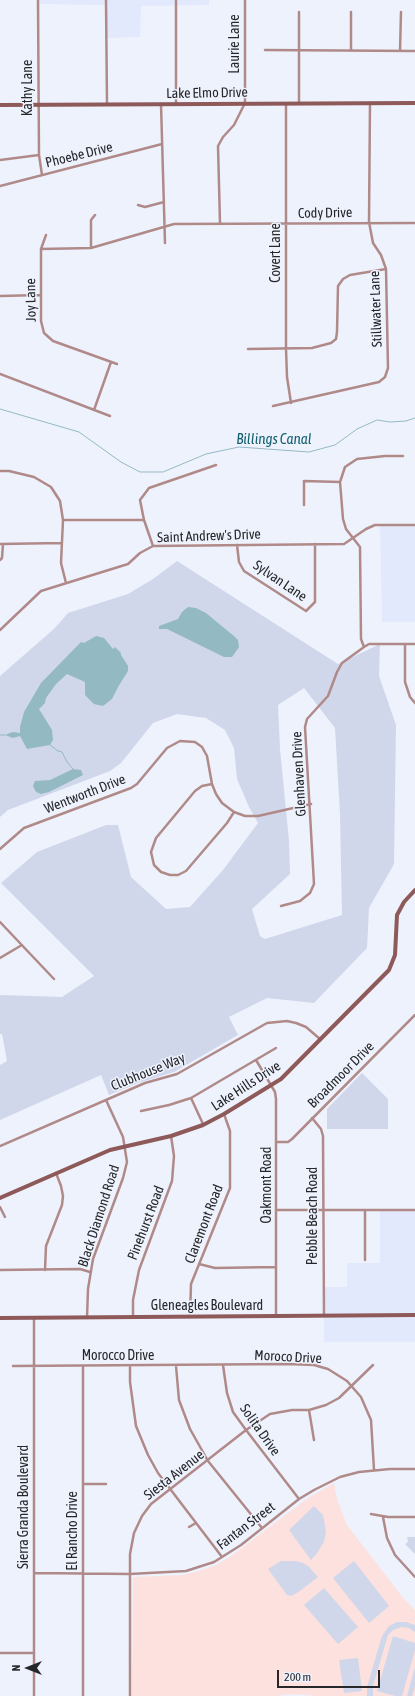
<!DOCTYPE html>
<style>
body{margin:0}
#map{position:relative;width:415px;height:1696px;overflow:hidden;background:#eef2fd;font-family:"Asap Condensed",sans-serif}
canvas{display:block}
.north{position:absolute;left:8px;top:1648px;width:40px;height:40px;-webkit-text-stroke:3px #eef2fd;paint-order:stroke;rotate:270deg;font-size:11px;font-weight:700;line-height:16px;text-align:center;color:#26272b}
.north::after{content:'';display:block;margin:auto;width:14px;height:18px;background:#26272b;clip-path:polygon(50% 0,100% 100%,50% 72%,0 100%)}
.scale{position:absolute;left:277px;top:1670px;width:103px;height:18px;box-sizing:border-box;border:2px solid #26272b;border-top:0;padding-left:5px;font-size:12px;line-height:14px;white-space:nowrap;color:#26272b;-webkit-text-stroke:3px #eef2fd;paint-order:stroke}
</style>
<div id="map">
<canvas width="415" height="1696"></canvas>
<div class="north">N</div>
<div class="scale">200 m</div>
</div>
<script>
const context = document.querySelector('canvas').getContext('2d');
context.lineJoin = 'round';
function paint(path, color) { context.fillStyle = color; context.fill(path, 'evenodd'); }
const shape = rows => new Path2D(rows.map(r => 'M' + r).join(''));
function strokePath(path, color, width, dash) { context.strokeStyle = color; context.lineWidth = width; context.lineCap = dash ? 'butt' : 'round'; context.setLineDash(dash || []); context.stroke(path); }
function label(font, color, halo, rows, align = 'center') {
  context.font = font + ' "Asap Condensed",sans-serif'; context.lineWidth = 3; context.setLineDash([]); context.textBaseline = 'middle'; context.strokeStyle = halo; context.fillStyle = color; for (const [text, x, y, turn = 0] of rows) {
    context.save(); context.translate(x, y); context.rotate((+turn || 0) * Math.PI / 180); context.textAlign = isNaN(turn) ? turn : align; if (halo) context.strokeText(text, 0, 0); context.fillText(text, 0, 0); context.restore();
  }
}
paint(shape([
 [38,0,209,0,209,5,141,6,140,37,106,38,106,5,38,4],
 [380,525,415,525,415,622,382,622],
 [380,1211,415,1211,415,1342,324,1342,324,1287,347,1287,347,1263,380,1263]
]), '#e3e9fc');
paint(shape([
 [334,1483,337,1499,347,1525,404,1599,415,1610,415,1696,317,1696,293,1694,275,1696,132,1696,133,1577,183,1575,199,1571,216,1565,231,1556,308,1498]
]), '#fce1de');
paint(shape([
 [177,561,338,664,380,644,379,676,396,725,394,864,369,908,367,948,314,1003,267,998,229,1017,238,1035,174,1072,141,1082,109,1095,101,1075,0,1120,0,1065,7,1061,2,1034,0,1034,0,995,62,997,94,976,1,883,37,852,106,825,118,825,131,877,166,909,190,907,223,870,258,823,249,807,237,779,234,748,225,730,206,718,177,714,153,723,121,763,110,771,8,810,0,817,0,676,55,628,68,613,128,594,153,579],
 [304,688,335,728,340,814,342,915,265,939,260,936,252,909,290,874,289,841,280,749,278,705],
 [362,1073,388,1099,388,1129,327,1129,327,1109],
 [314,1506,323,1515,326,1531,324,1542,317,1553,311,1560,289,1530],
 [407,1537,415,1537,415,1554,405,1544,408,1542],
 [281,1561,296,1561,303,1563,308,1566,318,1577,300,1591,291,1596,287,1595,268,1569],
 [354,1561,389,1606,369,1623,333,1578],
 [324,1588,358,1627,338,1644,304,1605],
 [397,1622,406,1622,415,1625,415,1632,409,1628,402,1627,393,1630,388,1635,373,1686,373,1696,367,1696,367,1687,382,1636,389,1626],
 [393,1636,415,1643,415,1650,402,1696,395,1696,377,1691],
 [358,1658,362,1691,344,1693,339,1660],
 [415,1667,415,1686,412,1696,407,1696]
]), '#d0d7eb');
paint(shape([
 [188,607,196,608,206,613,235,637,238,640,239,647,232,657,224,657,167,629,159,629,159,626,178,619,182,612],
 [96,636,104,638,113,649,115,647,121,653,121,655,128,666,128,671,118,687,112,699,103,706,94,704,85,695,85,682,67,674,56,684,46,698,45,703,39,709,52,730,53,740,50,745,27,749,20,736,13,738,5,735,13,732,20,733,20,727,24,712,41,683,81,642,84,643],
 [73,769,81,770,83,775,49,792,41,794,36,792,33,786,35,781,50,780]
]), '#93b9c3');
strokePath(shape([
 [0,409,79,432,121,462,140,472,163,472,206,454,239,447,309,452,335,445,357,429,377,420,390,422,406,421,415,418],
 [0,735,5,735],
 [50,745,58,751,62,752,67,762,73,769]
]), '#93b9c3', 1);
strokePath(shape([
 [38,0,39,155,42,175],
 [106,0,107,104],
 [299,12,299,103],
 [351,12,351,50],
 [265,50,415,51],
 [400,51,401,12],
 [161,104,165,243],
 [176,104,176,0],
 [286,104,286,349,287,377,291,403],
 [0,160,39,155],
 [0,186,162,144],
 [138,205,145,207,164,202],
 [220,223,218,146,223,137,234,125,245,103,245,0],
 [46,235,41,249,41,321,44,333,53,341,117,364],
 [91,248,91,220,95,215],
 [41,249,91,248,174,224,415,223],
 [0,296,41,295],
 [248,349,312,348,331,343,336,339,337,332,338,286,343,279,350,275,386,269],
 [0,374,110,416],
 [273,406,379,382,385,377,388,368,386,269,381,255,373,243,369,222,370,103],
 [94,410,111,362],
 [0,471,9,471,34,477,51,487,60,501,63,520,61,563,66,583],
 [304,505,304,481,340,482],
 [63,520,144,520,153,546],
 [144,520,140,500,149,488,216,465],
 [0,544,62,543],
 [237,545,239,562,244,571,306,611,315,602,315,544],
 [0,560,2,558,3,544],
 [0,630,41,591,128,564,140,553,153,546,344,544,366,529,375,525,415,525],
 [405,644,405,682,410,697,415,703],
 [364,647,361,639,360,547,346,529,343,519,340,482,345,467,357,459,385,456,403,456],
 [212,784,202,786,195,791,156,838,151,852,154,865,161,872,170,875,178,875,186,871,227,823,234,812],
 [0,849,24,828,131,788,137,784,167,748,180,741,195,742,202,747,207,756,212,784,216,794,222,803,234,812,245,816,258,816,311,804],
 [281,906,300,901,310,893,314,884,305,727,307,719,328,696,337,672,342,663,364,647,369,644,415,644],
 [0,922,54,979],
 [0,958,22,945],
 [256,1060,275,1092,276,1099,276,1316],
 [191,1098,203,1124],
 [141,1111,169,1105,191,1098,276,1048],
 [312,1118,321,1129,323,1136,324,1316],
 [277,1142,288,1142,292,1139,415,1015],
 [0,1146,145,1083,177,1074,267,1023,287,1021,296,1023,306,1027,320,1039],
 [0,1207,5,1217],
 [276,1210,415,1210],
 [365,1211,365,1260],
 [199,1264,215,1268,276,1267],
 [0,1270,80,1269,90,1272],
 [45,1270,46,1246,62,1205,63,1196,61,1186,56,1173],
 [190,1316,191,1284,230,1188,230,1131,224,1114],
 [133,1317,133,1300,139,1270,172,1181,174,1156,171,1136],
 [87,1318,88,1289,93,1259,123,1178,127,1162,123,1137,106,1100],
 [223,1365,227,1393,233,1412,246,1430,299,1499],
 [13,1366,287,1364,314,1365,328,1369,347,1381,361,1397,371,1420,374,1470],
 [83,1366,83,1696],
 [130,1366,130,1382,136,1426,148,1455,158,1473,222,1557],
 [176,1366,179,1400,190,1429,208,1461,262,1528],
 [309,1410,314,1440],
 [83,1484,106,1484],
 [371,1514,388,1517,415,1517],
 [383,1517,387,1538,395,1555,415,1577],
 [189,1527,196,1523],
 [34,1573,130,1574,186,1571,214,1562,222,1557,241,1545,299,1499,314,1490,340,1477,359,1472,390,1469,415,1469],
 [0,1653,34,1653],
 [34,1696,34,1318],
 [130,1696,130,1554,134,1533,142,1516,151,1504,246,1430,270,1414,292,1410,309,1410,326,1405,339,1398,373,1365]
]), '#b08a89', 2.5);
strokePath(shape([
 [0,105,415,103],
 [0,1198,110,1150,171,1136,203,1125,224,1114,281,1079,389,970,395,955,397,915,404,902,415,890],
 [0,1318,415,1315]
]), '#8e5959', 4);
label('14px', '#26272b', '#eef2fd', [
 ["Laurie Lane",235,44,-90],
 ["Kathy Lane",28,88,-90],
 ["Lake Elmo Drive",207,93,-1],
 ["Phoebe Drive",79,155,-14],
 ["Cody Drive",325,213,-1],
 ["Covert Lane",276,253,-90],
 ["Joy Lane",31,300,-91],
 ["Stillwater Lane",376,309,-92],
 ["Saint Andrew's Drive",209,536,-2],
 ["Sylvan Lane",280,581,34],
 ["Glenhaven Drive",299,774,-93],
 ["Wentworth Drive",85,794,-21],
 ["Clubhouse Way",148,1072,-22],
 ["Broadmoor Drive",341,1075,-45],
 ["Lake Hills Drive",246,1086,-33],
 ["Oakmont Road",267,1185,-90],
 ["Black Diamond Road",99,1216,-72],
 ["Pebble Beach Road",313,1216,-90],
 ["Pinehurst Road",146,1223,-69],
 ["Claremont Road",204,1224,-69],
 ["Gleneagles Boulevard",207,1306],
 ["Morocco Drive",118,1356],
 ["Moroco Drive",288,1357,3],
 ["Solita Drive",260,1430,55],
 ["Siesta Avenue",174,1475,-38],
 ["Sierra Granda Boulevard",24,1507,-90],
 ["Fantan Street",246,1526,-37],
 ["El Rancho Drive",73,1531,-90]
]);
label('italic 15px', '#115e6e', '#eef2fd', [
 ["Billings Canal",274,439]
]);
</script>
